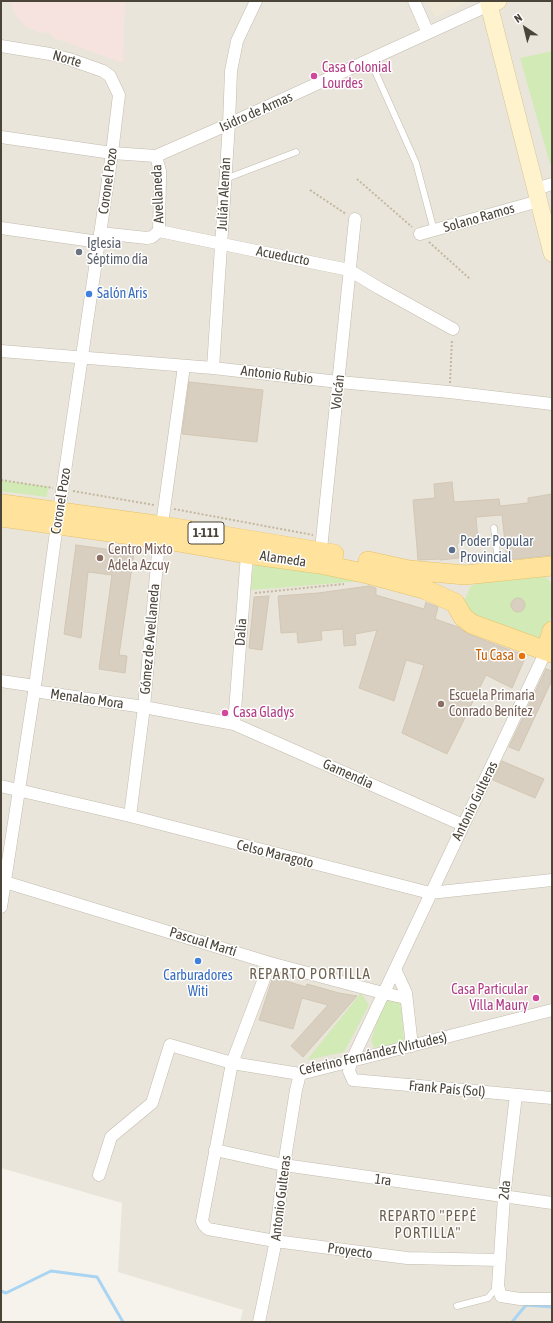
<!DOCTYPE html>
<meta charset="utf-8">
<style>
body{margin:0}
#map{position:relative;width:553px;height:1323px;overflow:hidden;background:#f6f3ec;font-family:"Asap Condensed",sans-serif}
canvas{display:block}
.frame{position:absolute;inset:0;border:2px solid #4b4439;pointer-events:none}
.north{position:absolute;left:505px;top:8px;width:40px;height:40px;-webkit-text-stroke:3px #fff;paint-order:stroke;rotate:325deg;font-size:11px;font-weight:700;line-height:16px;text-align:center;color:#4b4439}
.north::after{content:'';display:block;margin:auto;width:14px;height:18px;background:#4b4439;clip-path:polygon(50% 0,100% 100%,50% 72%,0 100%)}
</style>
<div id="map">
<canvas width="553" height="1323"></canvas>
<div class="frame"></div>
<div class="north">N</div>
</div>
<script>
const context = document.querySelector('canvas').getContext('2d');
context.lineJoin = 'round';
function paint(path, color) { context.fillStyle = color; context.fill(path, 'evenodd'); }
const shape = rows => new Path2D(rows.map(r => 'M' + r).join(''));
function strokePath(path, color, width, dash) { context.strokeStyle = color; context.lineWidth = width; context.lineCap = dash ? 'butt' : 'round'; context.setLineDash(dash || []); context.stroke(path); }
function label(font, color, halo, rows, align = 'center') {
  context.font = font + ' "Asap Condensed",sans-serif'; context.lineWidth = 3; context.setLineDash([]); context.textBaseline = 'middle'; context.strokeStyle = halo; context.fillStyle = color; for (const [text, x, y, turn = 0] of rows) {
    context.save(); context.translate(x, y); context.rotate((+turn || 0) * Math.PI / 180); context.textAlign = isNaN(turn) ? turn : align; if (halo) context.strokeText(text, 0, 0); context.fillText(text, 0, 0); context.restore();
  }
}
paint(shape([
 [1,1,552,1,552,1322,240,1322,243,1310,118,1272,122,1203,1,1168]
]), '#eae5da');
paint(shape([
 [428,1,469,1,435,17]
]), '#efe8d6');
paint(shape([
 [6,1,125,1,123,63,54,38,48,31,44,34,26,27,15,15,11,3]
]), '#f6e3e0');
paint(shape([
 [552,51,552,164,550,164,520,58],
 [1,480,48,487,47,497,1,491],
 [261,559,362,581,251,590,252,574,254,565],
 [540,574,548,579,552,585,552,613,546,634,540,640,467,614,464,608,465,600,470,587,477,583],
 [361,993,369,1005,344,1052,307,1060],
 [386,996,401,1000,404,1043,374,1048,371,1040]
]), '#d2eab5');
strokePath(shape([
 [1,1291,6,1293,51,1271,97,1277,123,1322],
 [512,1322,526,1305,552,1307]
]), '#a9d4f2', 3);
const building = shape([
 [189,382,263,390,257,442,182,434,189,382],
 [452,482,454,502,499,499,500,506,528,503,528,498,552,494,552,555,507,560,502,515,476,517,478,541,457,543,459,558,440,560,440,559,418,560,413,500,435,498,434,484,452,482],
 [76,545,134,553,119,655,127,656,125,673,99,669,112,575,88,572,81,638,64,634,76,545],
 [369,586,376,588,376,595,424,609,426,602,427,603,438,607,435,619,458,627,468,634,526,656,512,688,486,675,447,754,402,733,424,665,406,660,394,701,359,688,377,630,355,634,356,645,344,646,343,629,321,631,322,640,298,643,297,632,281,633,278,596,318,593,369,586],
 [269,596,262,650,249,648,254,597,269,596],
 '511 605a7 7 0 1 1 14 0a7 7 0 1 1-14 0Z',
 [546,669,552,671,552,680,519,751,509,747,546,669],
 [502,761,544,779,535,798,493,780,502,761],
 [273,977,306,987,307,984,339,993,357,996,303,1057,291,1046,328,1005,302,998,293,1029,259,1020,273,977]
]);
paint(building, '#d8cfc1');
strokePath(building, '#d3c7b4', 1);
const lane = shape([
 [370,60,416,163,433,227,435,230],
 [225,179,296,152],
 [494,528,499,570],
 [457,1306,488,1298,498,1286]
]);
const street = shape([
 [414,1,428,33],
 [1,46,50,54,69,59,103,71,110,76,119,95,112,153,55,539,35,686,1,907],
 [1,137,112,153,156,156,229,124,489,5],
 [156,156,160,171,160,178,159,231],
 [536,189,552,184],
 [1,228,99,242],
 [100,233,147,238,152,237,159,231,349,270,379,288,453,329],
 [420,234,539,201],
 [1,351,213,368,339,382,449,392,552,404],
 [213,368,229,124,231,71,237,41,256,1],
 [320,559,355,219],
 [546,651,351,1062,349,1071,353,1080,552,1098],
 [1,681,35,686],
 [34,691,144,707,234,724,463,825],
 [234,724,246,567,248,548],
 [1,786,130,816,430,893,552,880],
 [130,816,144,707,158,553,184,366],
 [1,883,5,882,270,963,383,993,406,998],
 [270,963,232,1063,202,1221,204,1225,208,1229,275,1241,407,1258,500,1260],
 [395,969,406,993,412,1046],
 [516,1095,504,1197,498,1286,501,1296,520,1299,552,1299],
 [215,1150,284,1165,552,1203],
 [99,1175,111,1137,152,1103,170,1045,232,1063,300,1074,552,1010],
 [259,1322,274,1250,284,1165,296,1090,300,1074]
]);
const secondary = shape([
 [498,1,489,5,552,253]
]);
const primary = shape([
 [2,504,163,526,334,554],
 [1,517,161,539,247,554,320,564,368,574,424,589,455,603,463,617,472,624,552,653],
 [368,561,409,570,465,575,552,566],
 [546,651,552,631]
]);
strokePath(lane, '#c2bbae', 7);
strokePath(street, '#c2bbae', 13);
strokePath(secondary, '#d6c79b', 18);
strokePath(primary, '#e6c16a', 20);
strokePath(shape([
 [357,179,412,227],
 [310,190,346,214],
 [429,242,470,279],
 [450,383,452,339],
 [1,480,53,488],
 [73,491,154,505],
 [174,509,313,535],
 [255,593,344,584]
]), '#c4b79f', 2, [2, 2]);
strokePath(lane, '#fff', 6);
strokePath(street, '#fff', 12);
strokePath(secondary, '#fff3cd', 17);
strokePath(primary, '#ffe39c', 19);
for (const [x, y, r, color] of [
 [314,76,4,"#d1479c"],
 [79,252,4,"#6b7280"],
 [89,294,4,"#3f7fe0"],
 [452,550,4,"#5c6f8a"],
 [100,558,4,"#8d6e63"],
 [522,656,4,"#e8710a"],
 [441,704,4,"#8d6e63"],
 [225,713,4,"#d1479c"],
 [198,961,4,"#3f7fe0"],
 [536,998,4,"#d1479c"]
]) { const dot = new Path2D(); dot.arc(x, y, r, 0, 2 * Math.PI); context.fillStyle = color; context.fill(dot); strokePath(dot, '#fff', 1.5); }
for (const [x, y, w] of [
 [206,533,36]
]) { const box = new Path2D(); box.roundRect(x - w / 2, y - 11, w, 22, 3); context.fillStyle = '#fff'; context.fill(box); strokePath(box, '#4b4439', 1); }
label('bold 13px', '#4b4439', null, [
 ["1-111",206,533]
]);
label('14px', '#4b4439', '#fff', [
 ["Norte",67,59,16],
 ["Isidro de Armas",256,112,-24],
 ["Coronel Pozo",108,181,-82],
 ["Avellaneda",158,194,-92],
 ["Julián Alemán",224,194,-87],
 ["Solano Ramos",479,218,-16],
 ["Acueducto",283,256,11],
 ["Antonio Rubio",277,375,7],
 ["Volcán",338,392,-84],
 ["Coronel Pozo",61,501,-81],
 ["Alameda",283,559,8],
 ["Dalia",241,632,-86],
 ["Gómez de Avellaneda",150,639,-85],
 ["Menalao Mora",87,699,8],
 ["Gamendia",348,774,24],
 ["Antonio Gulteras",475,801,-64],
 ["Celso Maragoto",275,854,14],
 ["Pascual Martí",203,942,17],
 ["Ceferino Fernández (Virtudes)",373,1054,-13],
 ["Frank País (Sol)",447,1089,5],
 ["1ra",383,1180,8],
 ["2da",505,1190,-84],
 ["Antonio Gulteras",281,1198,-83],
 ["Proyecto",350,1251,8]
]);
label('14px', '#b23c85', '#fff', [
 ["Casa Colonial",322,68],
 ["Lourdes",322,84],
 ["Casa Gladys",233,713],
 ["Casa Particular",528,990,"right"],
 ["Villa Maury",528,1006,"right"]
], 'left');
label('14px', '#5b616d', '#fff', [
 ["Iglesia",87,244],
 ["Séptimo día",87,260]
], 'left');
label('14px', '#366cbe', '#fff', [
 ["Salón Aris",97,294],
 ["Carburadores",198,976,"center"],
 ["Witi",198,992,"center"]
], 'left');
label('14px', '#4e5e75', '#fff', [
 ["Poder Popular",460,542],
 ["Provincial",460,558]
], 'left');
label('14px', '#785e54', '#fff', [
 ["Centro Mixto",108,550],
 ["Adela Azcuy",108,566],
 ["Escuela Primaria",449,696],
 ["Conrado Benítez",449,712]
], 'left');
label('14px', '#c56008', '#fff', [
 ["Tu Casa",514,656]
], 'right');
context.letterSpacing = '1px';
label('15px', '#6e6250', '#fff', [
 ["REPARTO PORTILLA",310,974],
 ["REPARTO \"PEPÉ",428,1216],
 ["PORTILLA\"",428,1233]
]);
context.letterSpacing = '0px';
</script>
